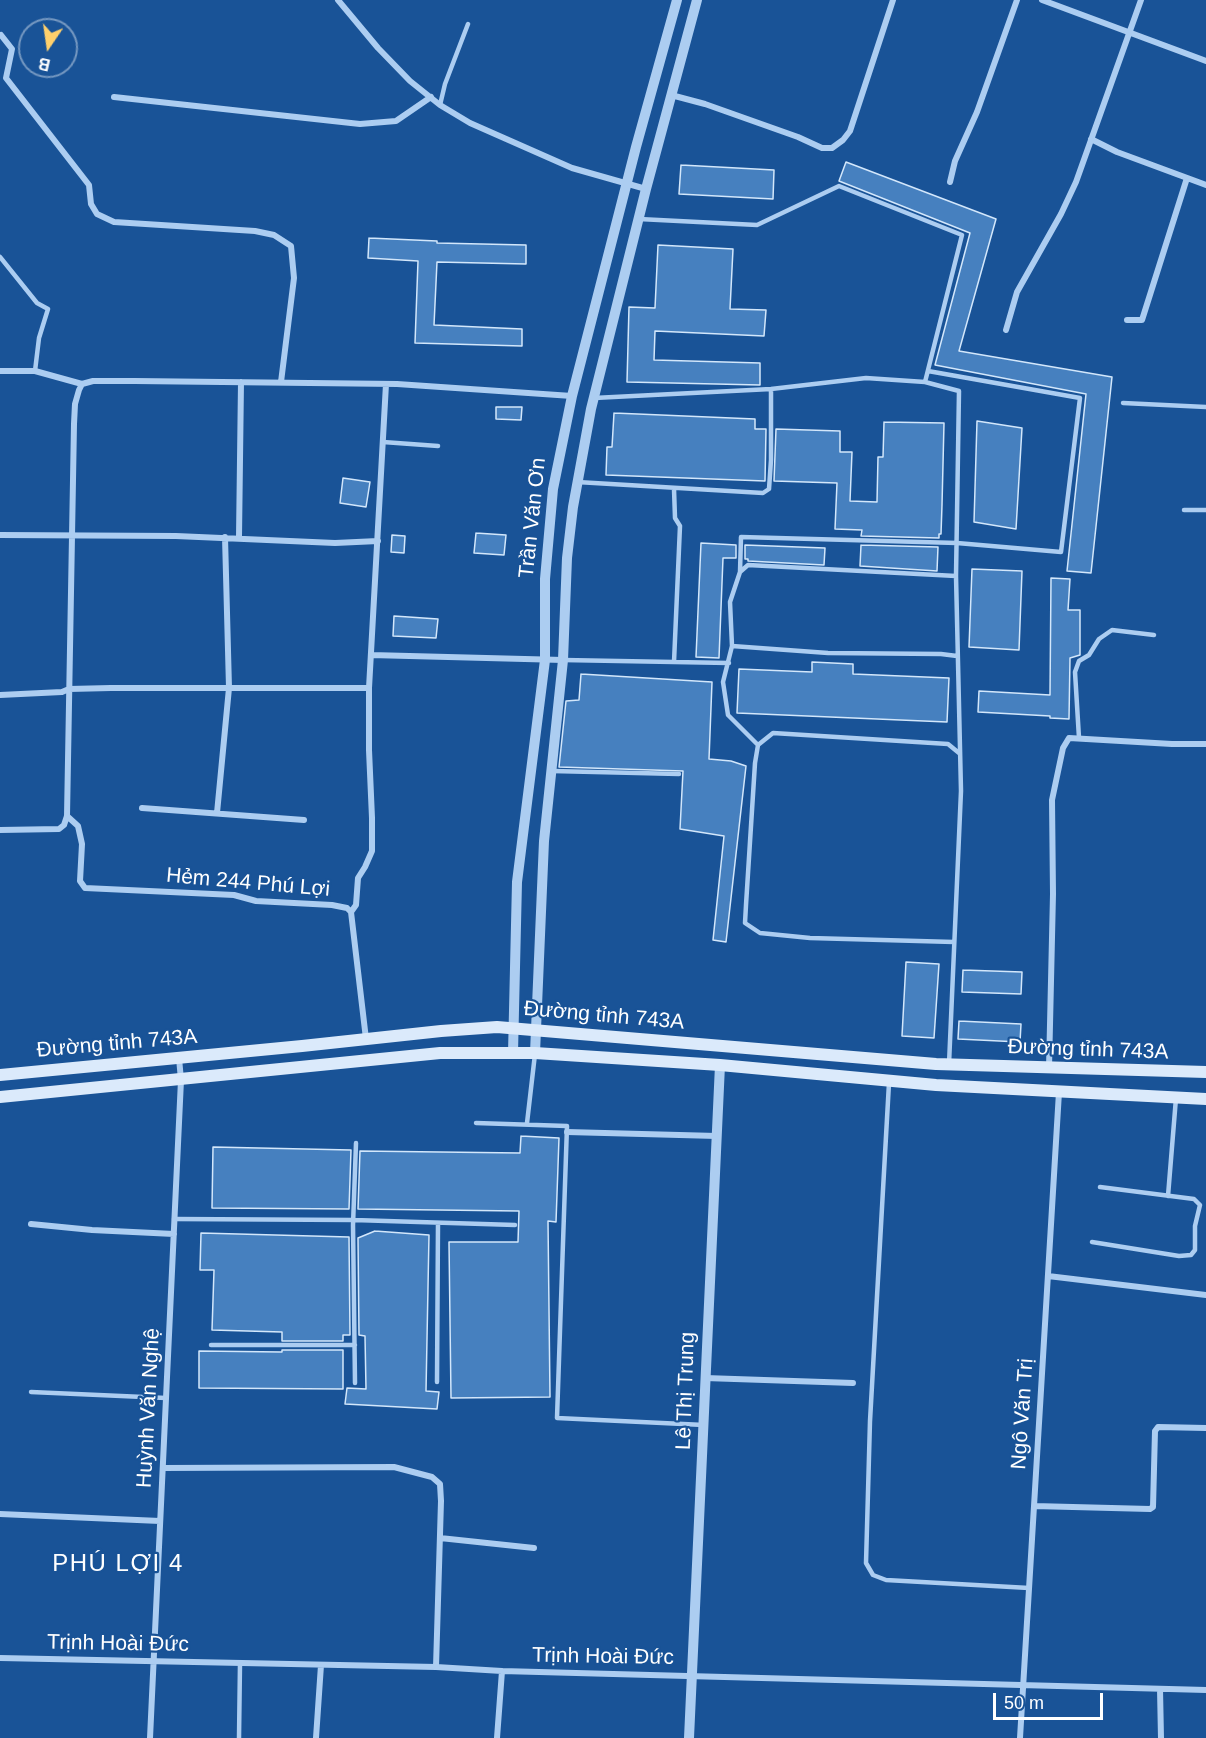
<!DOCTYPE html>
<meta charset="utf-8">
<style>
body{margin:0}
#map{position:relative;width:1206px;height:1738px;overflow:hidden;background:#195397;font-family:Arial,sans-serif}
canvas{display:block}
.north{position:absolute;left:18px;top:18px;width:60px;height:60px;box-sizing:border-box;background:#195397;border:2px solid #7598c1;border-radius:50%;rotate:193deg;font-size:16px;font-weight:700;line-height:24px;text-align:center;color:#fff}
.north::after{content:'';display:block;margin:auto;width:21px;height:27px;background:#ffd06c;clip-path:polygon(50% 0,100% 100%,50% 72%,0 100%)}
.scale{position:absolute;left:993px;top:1693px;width:110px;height:27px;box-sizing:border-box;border:3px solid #fff;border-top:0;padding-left:8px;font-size:18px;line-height:21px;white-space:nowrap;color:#fff;-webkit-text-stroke:4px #195397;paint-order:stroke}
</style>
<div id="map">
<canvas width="1206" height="1738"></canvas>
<div class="north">B</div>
<div class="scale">50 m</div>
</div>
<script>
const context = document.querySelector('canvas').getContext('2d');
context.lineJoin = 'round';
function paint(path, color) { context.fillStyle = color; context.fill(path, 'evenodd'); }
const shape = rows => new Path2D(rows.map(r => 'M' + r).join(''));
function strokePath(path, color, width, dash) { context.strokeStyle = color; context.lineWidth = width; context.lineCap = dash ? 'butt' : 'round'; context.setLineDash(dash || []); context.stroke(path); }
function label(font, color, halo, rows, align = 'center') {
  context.font = font + ' Arial,sans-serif'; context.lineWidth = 4.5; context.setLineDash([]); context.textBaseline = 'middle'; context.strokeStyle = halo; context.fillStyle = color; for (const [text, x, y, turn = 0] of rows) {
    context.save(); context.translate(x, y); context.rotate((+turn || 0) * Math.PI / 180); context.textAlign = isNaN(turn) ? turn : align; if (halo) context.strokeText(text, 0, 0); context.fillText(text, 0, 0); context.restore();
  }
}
const building = shape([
 [846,162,996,219,959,351,1112,377,1091,573,1067,571,1086,394,935,365,970,233,839,181,846,162],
 [681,165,774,170,773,199,679,194,681,165],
 [369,238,437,241,437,243,526,245,526,264,437,262,434,325,522,329,522,346,415,343,418,261,368,258,369,238],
 [658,245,733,249,730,309,766,310,764,336,655,331,654,360,760,363,760,385,627,382,629,307,655,308,658,245],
 [496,407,522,407,521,420,496,419,496,407],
 [614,413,755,419,755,429,766,429,765,481,606,475,607,447,612,447,614,413],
 [977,421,1022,428,1016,529,974,522,977,421],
 [884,422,944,423,942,505,941,534,939,534,939,538,861,536,862,530,835,529,837,483,774,481,776,429,840,431,840,452,852,452,850,501,877,502,878,457,883,457,884,422],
 [343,478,370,482,366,507,340,503,343,478],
 [476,533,506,535,504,555,474,553,476,533],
 [392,535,405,536,404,553,391,552,392,535],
 [701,543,736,545,736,558,723,558,719,658,696,657,701,543],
 [745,545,825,548,824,565,748,561,748,559,745,559,745,545],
 [861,545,938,547,937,571,860,566,861,545],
 [972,569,1022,571,1019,650,969,647,972,569],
 [1051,578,1070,579,1068,610,1080,610,1080,655,1070,658,1069,719,1050,718,1050,716,978,712,979,691,1050,695,1051,578],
 [394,616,438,619,436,638,393,636,394,616],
 [812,662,853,664,853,674,949,678,947,722,737,713,739,669,812,672,812,662],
 [581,674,712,682,709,759,731,761,746,766,726,942,713,940,724,836,680,829,683,771,559,767,566,701,579,700,581,674],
 [906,962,939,964,934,1038,902,1036,906,962],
 [963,970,1022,972,1021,994,962,992,963,970],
 [959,1021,1021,1024,1020,1042,958,1039,959,1021],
 [521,1136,559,1138,556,1222,548,1221,550,1397,451,1398,449,1242,518,1242,519,1211,358,1209,360,1151,520,1153,521,1136],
 [213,1147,351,1150,349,1209,212,1208,213,1147],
 [375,1231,429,1235,426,1391,439,1392,437,1409,345,1404,347,1388,366,1389,365,1336,359,1335,358,1238,375,1231],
 [201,1233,349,1237,350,1335,343,1335,343,1341,282,1341,282,1332,212,1330,214,1270,200,1270,201,1233],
 [282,1350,343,1350,343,1389,199,1388,199,1351,282,1352,282,1350]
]);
paint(building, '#4680bf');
strokePath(building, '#d3e7fb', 1.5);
strokePath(shape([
 [440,105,445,84,468,24],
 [639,219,757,225,839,186,962,235,925,382],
 [0,257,37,303,48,309,39,338,35,371],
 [594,398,771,389,866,378,925,382,959,391,956,576,961,791,949,1064],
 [1123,403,1206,407],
 [383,442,438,446],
 [577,482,763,493,769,489,771,460,771,389],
 [674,489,675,518,680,526,674,662],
 [1184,510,1206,510],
 [740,572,741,537,957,543,1061,552,1080,398,928,371],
 [732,646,828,653,941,654,957,656],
 [563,660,729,663],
 [1079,738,1075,672,1079,661,1089,655,1099,639,1112,630,1154,635],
 [758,745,728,715,723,682,732,646,730,602,740,572,748,565,956,576],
 [552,771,679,774],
 [954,942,810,938,760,933,745,923,746,905,755,763,758,745,773,733,948,744,959,753],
 [889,1083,870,1421,866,1563,873,1575,886,1580,1029,1588],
 [476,1123,567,1126,557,1418,704,1425],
 [527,1123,535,1054],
 [1168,1196,1176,1098],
 [174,1219,354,1220,515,1225],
 [1092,1242,1179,1256,1191,1255,1195,1250,1195,1226,1200,1205,1194,1199,1100,1187],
 [211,1345,355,1345],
 [437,1382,438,1223],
 [355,1383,353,1225,356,1143],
 [31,1392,166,1398],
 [239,1738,240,1663]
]), '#accdf1', 4.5);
strokePath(shape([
 [338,0,378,48,410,81,440,105,470,123,572,168,646,189],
 [1042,0,1206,61],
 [1,35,12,49,6,78,89,185,91,204,97,214,114,222,255,231,274,235,291,246,294,278,281,382],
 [671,95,705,104,798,137,822,148,832,148,843,140,850,131,893,0],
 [114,97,360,124,396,121,431,97],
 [1091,139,1117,152,1206,185],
 [950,182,955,161,977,112,1017,0],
 [1127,320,1142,320,1187,178],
 [1006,330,1017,292,1061,214,1076,182,1141,0],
 [0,371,35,371,82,384],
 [0,535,176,536,335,543,378,541],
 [239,537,241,382],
 [371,655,563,660],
 [0,695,62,692,69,689,111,688,369,688],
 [142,808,304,820],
 [217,813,229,688,225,537],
 [67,816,78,826,82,844,80,881,85,888,234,895,256,901,332,905,347,908,351,912,366,1039],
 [0,830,59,829,64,825,67,816,74,424,75,404,79,390,82,384,93,381,135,381,397,384,572,396],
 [351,912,356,905,358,878,365,867,372,851,372,818,369,750,369,688,386,384],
 [1049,1068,1053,894,1052,800,1063,748,1069,738,1172,744,1206,744],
 [567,1132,717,1136],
 [31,1224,92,1230,174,1234],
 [1048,1276,1206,1295],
 [705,1378,853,1383],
 [163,1468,394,1467,432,1477,440,1484,441,1501,436,1667],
 [1034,1506,1150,1509,1153,1507,1155,1431,1158,1427,1206,1428],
 [0,1514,160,1521],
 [440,1538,534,1548],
 [0,1658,436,1667,502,1671,1206,1690],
 [1160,1689,1161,1738],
 [150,1738,181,1080,179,1058],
 [316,1738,321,1665],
 [497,1738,502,1671],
 [1020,1738,1059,1092]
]), '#accdf1', 6);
strokePath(shape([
 [513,1053,517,882,545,660,545,579,553,489,572,396,636,147,677,0],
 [535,1053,544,841,563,660,567,558,573,507,591,409,646,189,697,0],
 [689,1738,720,1065]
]), '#accdf1', 10);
strokePath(shape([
 [0,1075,302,1046,441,1031,497,1027,936,1064,1206,1072],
 [0,1097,440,1053,535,1053,720,1065,936,1085,1206,1099]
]), '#dbeafb', 12);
label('21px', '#fff', '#195397', [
 ["Trần Văn Ơn",533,518,-84],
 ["Hẻm 244 Phú Lợi",248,883,5],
 ["Đường tỉnh 743A",604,1016,5],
 ["Đường tỉnh 743A",117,1044,-5],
 ["Đường tỉnh 743A",1088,1050,2],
 ["Lê Thị Trung",686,1391,-88],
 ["Huỳnh Văn Nghệ",149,1408,-87],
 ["Ngô Văn Trị",1023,1414,-86],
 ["Trịnh Hoài Đức",118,1644,1],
 ["Trịnh Hoài Đức",603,1657,1]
]);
context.letterSpacing = '1.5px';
label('24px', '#fff', '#195397', [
 ["PHÚ LỢI 4",118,1564]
]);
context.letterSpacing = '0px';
</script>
